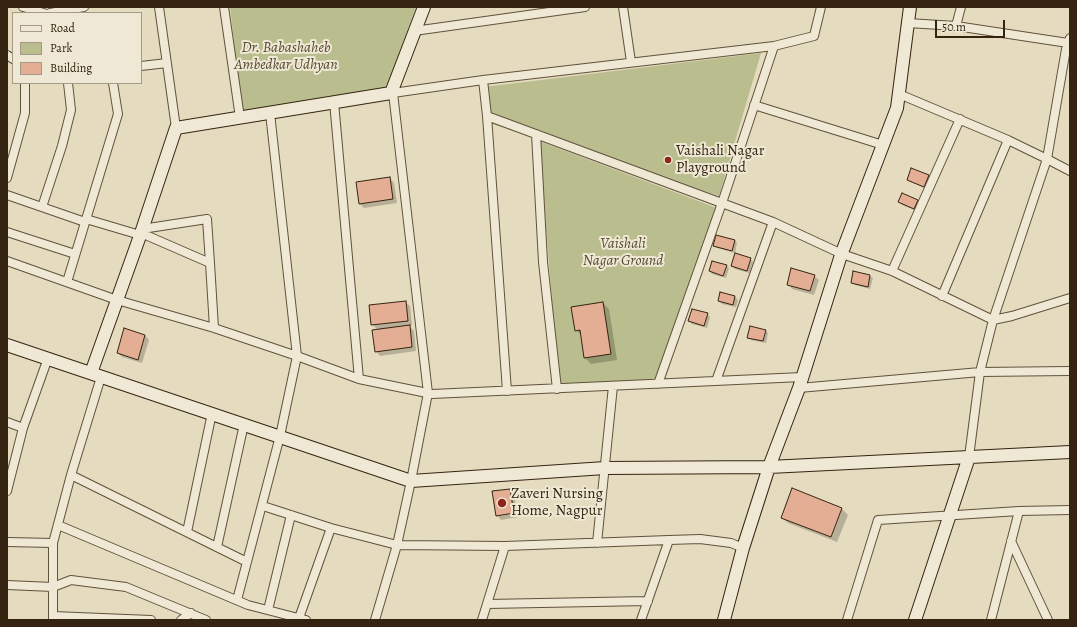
<!DOCTYPE html>
<style>
body{margin:0}
#map{position:relative;width:1077px;height:627px;overflow:hidden;background:#e5dbbe;font-family:Alegreya,serif}
canvas{display:block}
.frame{position:absolute;inset:0;border:8px solid #352411;pointer-events:none}
.legend{position:absolute;left:12px;top:12px;width:130px;height:72px;box-sizing:border-box;background:#eee8d5;border:1px solid #a49a87;margin:0;padding:5px 7px;list-style:none;font-size:12px;color:#352411}
.legend li{display:flex;align-items:center;gap:8px;height:20px}
.legend b{width:20px;border:1px solid #a49a87}
.scale{position:absolute;left:935px;top:20px;width:70px;height:18px;box-sizing:border-box;border:2px solid #352411;border-top:0;padding-left:5px;font-size:12px;line-height:14px;white-space:nowrap;color:#352411;-webkit-text-stroke:3px #eee8d5;paint-order:stroke}
</style>
<div id="map">
<canvas width="1077" height="627"></canvas>
<div class="frame"></div>
<ul class="legend">
<li><b style="height:5px;background:#eee8d5"></b>Road</li>
<li><b style="height:11px;background:#babe8e"></b>Park</li>
<li><b style="height:11px;background:#e4ae94"></b>Building</li>
</ul>
<div class="scale">50 m</div>
</div>
<script>
const context = document.querySelector('canvas').getContext('2d');
context.lineJoin = 'round';
function paint(path, color) { context.fillStyle = color; context.fill(path, 'evenodd'); }
const shape = rows => new Path2D(rows.map(r => 'M' + r).join(''));
function strokePath(path, color, width, dash) { context.strokeStyle = color; context.lineWidth = width; context.lineCap = dash ? 'butt' : 'round'; context.setLineDash(dash || []); context.stroke(path); }
function label(font, color, halo, rows, align = 'center') {
  context.font = font + ' Alegreya,serif'; context.lineWidth = 4; context.setLineDash([]); context.textBaseline = 'middle'; context.strokeStyle = halo; context.fillStyle = color; for (const [text, x, y, turn = 0] of rows) {
    context.save(); context.translate(x, y); context.rotate((+turn || 0) * Math.PI / 180); context.textAlign = isNaN(turn) ? turn : align; if (halo) context.strokeText(text, 0, 0); context.fillText(text, 0, 0); context.restore();
  }
}
paint(shape([
 [230,7,416,7,385,92,242,113],
 [761,53,719,196,492,124,484,87],
 [539,141,717,208,657,383,559,388]
]), '#babe8e');
paint(shape([
 [928,176,931,179,927,189,911,182,908,180],
 [390,178,394,183,397,203,364,208,360,204],
 [918,200,920,203,917,211,902,205,899,202],
 [735,241,737,243,735,253,717,248,714,246],
 [750,259,753,262,749,273,735,269,732,266],
 [726,266,729,268,726,278,712,274,710,271],
 [854,272,870,276,873,278,870,289,855,285,852,283],
 [814,276,819,280,814,295,792,289,788,284],
 [721,293,735,297,738,300,736,307,722,304,719,301],
 [405,302,410,306,412,325,408,325,414,331,416,351,380,356,376,351,378,330,372,324],
 [603,303,609,309,617,360,591,364,585,358,582,336,576,330],
 [707,314,710,317,707,328,692,324,689,321],
 [765,330,768,333,766,343,751,340,748,337],
 [145,335,149,340,142,363,122,357,118,353],
 [510,490,514,494,517,511,499,514,499,516,517,513,518,517,501,520,497,515],
 [793,490,842,509,848,515,837,542,788,523,782,518]
]), '#0003');
const building = shape([
 [911,168,929,175,924,187,907,180,911,168],
 [390,177,393,199,359,204,356,182,390,177],
 [902,193,918,200,914,209,898,202,902,193],
 [716,235,735,240,732,251,713,246,716,235],
 [735,253,751,258,747,271,731,266,735,253],
 [712,261,727,265,723,276,709,271,712,261],
 [791,268,815,275,810,291,787,285,791,268],
 [853,271,870,275,868,287,851,283,853,271],
 [720,292,735,296,733,305,718,301,720,292],
 [406,301,408,321,371,325,369,305,406,301],
 [603,302,611,354,584,358,580,330,575,331,571,307,603,302],
 [692,309,708,313,704,326,688,321,692,309],
 [410,325,412,347,375,352,372,330,410,325],
 [750,326,766,330,763,341,747,338,750,326],
 [124,328,145,335,138,360,117,353,124,328],
 [792,488,842,508,831,537,781,518,792,488],
 [510,489,514,513,496,516,492,491,510,489]
]);
paint(building, '#e4ae94');
strokePath(building, '#352411', 1);
const street = shape([
 [23,7,44,13],
 [159,7,176,128],
 [224,7,240,118],
 [623,7,631,62],
 [50,13,84,7],
 [908,23,956,26,1068,43],
 [956,26,961,7],
 [414,31,585,7],
 [1070,38,1066,49,1047,159,1070,171],
 [774,46,814,36,821,7],
 [7,55,13,59],
 [141,66,167,63],
 [483,80,774,46,722,203,658,384],
 [393,93,483,80,487,116,773,222,842,254,892,271,993,320,1047,159,1008,140,899,94],
 [334,102,359,379],
 [754,105,883,145],
 [487,116,507,391],
 [536,134,543,262,557,389],
 [7,178,25,113,25,83],
 [7,195,85,222],
 [42,207,62,146,71,110,68,83],
 [86,219,140,235],
 [142,229,207,219,210,263],
 [7,232,75,254],
 [141,233,210,263,214,328],
 [7,261,117,300,214,328,297,356,359,379,432,394,802,377],
 [892,271,960,119],
 [67,282,118,114,113,83],
 [942,296,1008,140],
 [101,377,71,475,53,543,53,587,71,580,126,587,206,620],
 [716,381,773,222],
 [799,388,980,372,993,320,1012,316,1070,298],
 [7,422,23,428],
 [969,457,980,372,1070,371],
 [71,475,247,562],
 [7,491,23,428,48,358],
 [263,506,331,528,397,545,505,546,482,620],
 [58,525,248,605,306,620],
 [187,532,212,413],
 [669,540,700,539,731,543,743,548],
 [1011,541,1048,620],
 [7,542,53,543],
 [597,543,613,386],
 [505,546,669,540,641,620],
 [217,547,244,424],
 [7,585,53,587,53,620],
 [237,600,280,436,297,356,270,113],
 [487,604,648,601],
 [268,610,291,515],
 [53,616,151,620],
 [299,618,331,528],
 [181,620,191,613],
 [375,620,397,545,411,481,428,393,393,93,391,93],
 [847,620,878,520,1019,511],
 [991,620,1019,511,1070,510]
]);
const secondary = shape([
 [7,345,411,481,605,468,769,467,1070,452],
 [91,373,141,233,176,128,391,93,424,7],
 [724,620,743,548,769,467,799,388,841,255,897,108,910,7],
 [915,620,969,457]
]);
strokePath(street, '#61523c', 10);
strokePath(secondary, '#352411', 14);
strokePath(street, '#eee8d5', 8);
strokePath(secondary, '#eee8d5', 12);
for (const [x, y, r, color] of [
 [668,160,4,"#8f2418"],
 [502,503,5,"#8f2418"]
]) { const dot = new Path2D(); dot.arc(x, y, r, 0, 2 * Math.PI); context.fillStyle = color; context.fill(dot); strokePath(dot, '#eee8d5', 1.5); }
label('italic 15px', '#564a30', '#eee8d5', [
 ["Dr. Babashaheb",286,48],
 ["Ambedkar Udhyan",286,65],
 ["Vaishali",623,244],
 ["Nagar Ground",623,261]
]);
label('15px', '#352411', '#eee8d5', [
 ["Vaishali Nagar",676,151],
 ["Playground",676,168],
 ["Zaveri Nursing",511,494],
 ["Home, Nagpur",511,511]
], 'left');
</script>
